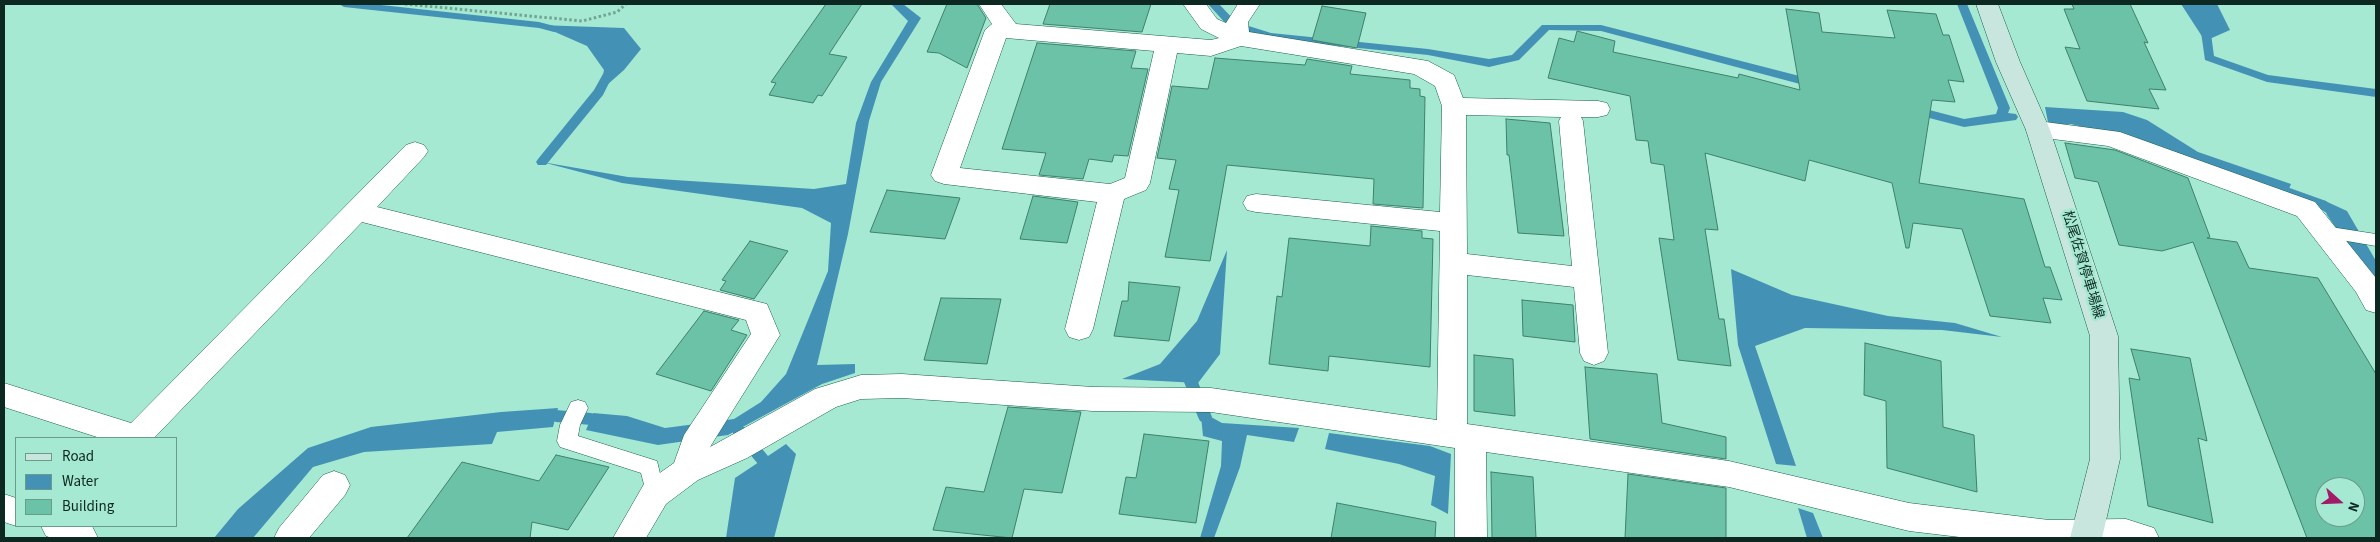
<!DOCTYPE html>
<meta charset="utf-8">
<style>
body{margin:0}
#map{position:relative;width:2380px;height:542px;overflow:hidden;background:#a6e9d2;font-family:"Source Sans 3",sans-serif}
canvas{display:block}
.frame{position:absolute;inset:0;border:5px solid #0d2820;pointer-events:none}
.legend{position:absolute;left:15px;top:437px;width:162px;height:90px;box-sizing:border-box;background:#a6e9d2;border:1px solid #699c8b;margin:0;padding:6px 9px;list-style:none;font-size:15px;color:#0d2820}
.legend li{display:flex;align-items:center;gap:10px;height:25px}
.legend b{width:25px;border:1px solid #699c8b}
.north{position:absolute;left:2315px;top:477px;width:50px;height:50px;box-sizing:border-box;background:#a6e9d2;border:1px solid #699c8b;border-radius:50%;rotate:110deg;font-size:14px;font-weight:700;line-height:20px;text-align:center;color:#0d2820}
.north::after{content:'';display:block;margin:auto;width:18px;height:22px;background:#a11b69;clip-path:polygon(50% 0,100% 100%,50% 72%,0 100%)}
</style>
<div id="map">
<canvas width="2380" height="542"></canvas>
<div class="frame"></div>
<ul class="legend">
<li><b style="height:6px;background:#c8e6dd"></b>Road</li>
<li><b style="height:14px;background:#4392b6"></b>Water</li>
<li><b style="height:14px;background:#6bc2a6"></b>Building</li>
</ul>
<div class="north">N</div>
</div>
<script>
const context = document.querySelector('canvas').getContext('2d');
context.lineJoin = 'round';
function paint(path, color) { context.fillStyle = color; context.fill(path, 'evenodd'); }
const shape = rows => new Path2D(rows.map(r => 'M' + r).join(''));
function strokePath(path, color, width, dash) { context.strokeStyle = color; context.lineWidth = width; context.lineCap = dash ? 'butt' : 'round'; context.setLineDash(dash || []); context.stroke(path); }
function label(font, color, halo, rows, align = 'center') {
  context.font = font + ' "Source Sans 3","Noto Sans JP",sans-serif'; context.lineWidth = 5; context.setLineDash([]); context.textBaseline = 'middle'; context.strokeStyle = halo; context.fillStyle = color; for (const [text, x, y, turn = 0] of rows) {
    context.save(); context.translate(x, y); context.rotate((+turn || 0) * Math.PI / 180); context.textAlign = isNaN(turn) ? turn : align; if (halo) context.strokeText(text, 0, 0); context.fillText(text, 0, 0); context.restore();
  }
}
paint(shape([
 [891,4,903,4,921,18,881,82,869,121,848,234,817,365,855,364,855,373,822,384,728,435,658,445,586,430,593,413,627,416,665,428,734,419,761,402,786,374,828,271,831,223,802,208,622,183,542,162,628,177,814,189,846,184,856,123,871,82,908,21],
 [2181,4,2217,4,2230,30,2205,41],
 [539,25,624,28,641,49,624,70,599,92,604,70,587,46],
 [2045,107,2123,112,2147,120,2198,152,2291,184,2286,196,2149,144,2071,124,2049,127],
 [2323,200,2347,211,2376,261,2376,287,2327,215],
 [1227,250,1220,354,1198,383,1122,379,1160,364,1197,321],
 [1731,269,1792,295,1888,316,1955,323,2002,337,1942,330,1805,328,1755,346,1796,466,1776,464,1738,345],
 [558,408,553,427,497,432,492,444,364,452,313,467,253,538,214,538,238,509,308,448,371,427,501,412],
 [1201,416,1211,417,1222,423,1299,428,1294,442,1247,435,1240,467,1214,538,1200,538,1221,466,1222,441,1203,436],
 [1329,433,1430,446,1451,454,1448,514,1431,505,1435,476,1399,464,1325,449],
 [786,444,796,454,774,538,726,538,735,478],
 [1798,508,1813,513,1823,538,1807,538]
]), '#4392b6');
paint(shape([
 [339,4,372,4,539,22,558,27,559,29,554,32,539,28,344,7,339,4],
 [1208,4,1219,4,1236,22,1271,33,1428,49,1489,59,1512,55,1542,25,1601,25,1815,80,1820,84,1815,88,1601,31,1549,30,1519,60,1489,67,1428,55,1270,39,1228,26,1208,4],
 [1957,4,1967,4,2010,108,2008,113,2016,114,2018,117,2016,120,1964,127,1910,113,1908,110,1914,106,1964,119,1996,114,1998,108,1957,4],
 [2197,4,2207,4,2214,56,2268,75,2376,89,2376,97,2267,82,2205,60,2197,4],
 [607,73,612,77,603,95,546,165,538,165,536,162,538,159,594,90,603,74,607,73],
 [2273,182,2326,201,2345,216,2343,219,2335,219,2318,207,2269,189,2267,186,2269,183,2273,182],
 [1191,377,1196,378,1198,382,1212,417,1210,421,1205,423,1200,421,1198,417,1184,382,1186,378,1191,377],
 [556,410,591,413,596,415,598,419,596,423,591,425,556,422,551,420,549,416,551,412,556,410],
 [739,425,744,427,768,456,770,460,768,464,763,466,758,464,734,435,732,431,734,427,739,425]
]), '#4392b6');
const building = shape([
 [826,4,862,4,829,54,847,57,822,96,818,95,813,103,769,95,776,83,771,82,826,4],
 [947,4,977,4,986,18,967,68,939,53,927,52,947,4],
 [1050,4,1151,4,1142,32,1043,24,1050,4],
 [2072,4,2130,4,2148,43,2144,42,2166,90,2149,89,2159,109,2087,101,2065,47,2080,49,2064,9,2074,9,2072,4],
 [1322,6,1366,13,1357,48,1312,40,1322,6],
 [1786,9,1819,13,1822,32,1895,38,1887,10,1936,14,1943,35,1949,35,1964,82,1948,80,1955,102,1932,100,1919,183,2024,199,2045,267,2050,267,2062,300,2043,298,2051,323,1990,316,1962,229,1913,223,1909,248,1906,248,1892,183,1809,160,1805,181,1705,153,1718,230,1705,229,1719,319,1724,319,1731,366,1678,360,1659,238,1674,240,1664,165,1651,163,1648,141,1636,140,1630,96,1548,78,1559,38,1574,42,1577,31,1615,41,1613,52,1738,78,1739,74,1800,90,1786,9],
 [1037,43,1136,51,1131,68,1148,69,1128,156,1114,155,1112,162,1089,159,1083,179,1039,175,1046,153,1002,149,1037,43],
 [1215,58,1305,65,1307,59,1352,66,1350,74,1410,80,1410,88,1420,89,1420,96,1425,97,1423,208,1373,204,1374,179,1227,165,1210,261,1165,257,1179,190,1169,189,1176,160,1157,158,1172,86,1208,89,1215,58],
 [1506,119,1550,123,1564,236,1518,233,1509,155,1507,155,1506,119],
 [2065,143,2115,150,2188,178,2210,237,2207,238,2237,242,2249,268,2318,278,2376,374,2376,538,2307,538,2193,242,2162,251,2119,245,2098,182,2075,178,2065,143],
 [2325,487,2355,487,2355,517,2325,517,2325,487],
 [887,190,960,198,945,239,870,232,887,190],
 [1033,196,1078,202,1067,243,1020,239,1033,196],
 [1371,226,1422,231,1422,238,1433,239,1430,367,1329,356,1328,371,1269,364,1277,296,1282,297,1289,238,1370,246,1371,226],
 [750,241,788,251,754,299,720,290,726,281,722,280,750,241],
 [1129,282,1180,287,1169,341,1114,336,1122,301,1128,301,1129,282],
 [941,298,1001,299,987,364,924,360,941,298],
 [1522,300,1573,305,1575,342,1523,336,1522,300],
 [704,311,739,320,731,330,747,335,711,391,656,374,704,311],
 [1865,343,1941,361,1943,427,1974,435,1977,492,1887,468,1886,401,1864,395,1865,343],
 [2131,349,2190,358,2207,441,2198,438,2213,523,2148,506,2129,378,2140,380,2131,349],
 [1474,355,1513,359,1515,416,1474,411,1474,355],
 [1585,367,1657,374,1662,423,1726,437,1726,459,1590,439,1585,367],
 [1008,407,1081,412,1062,493,1024,489,1012,538,933,530,946,487,984,492,1008,407],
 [1144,434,1209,441,1196,523,1119,514,1126,477,1136,478,1144,434],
 [556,455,609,467,568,530,532,522,530,538,407,538,462,462,539,481,556,455],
 [1491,472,1533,477,1536,538,1492,538,1491,472],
 [1628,474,1726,488,1726,538,1625,538,1628,474],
 [1337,503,1436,522,1435,538,1331,538,1337,503]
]);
paint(building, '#6bc2a6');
strokePath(building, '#3f806c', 1);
const service = shape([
 [2324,226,2376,234,2376,246,2318,236,2315,232,2318,228,2324,226],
 [578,400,585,402,588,408,580,425,578,436,657,461,665,494,662,500,655,503,648,500,641,473,560,447,557,441,560,425,571,402,578,400]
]);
const minor = shape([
 [979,4,1001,4,1016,24,1211,40,1219,38,1201,29,1183,4,1206,4,1217,19,1226,23,1238,4,1260,4,1248,22,1249,32,1428,61,1454,75,1463,98,1598,101,1607,103,1610,109,1607,115,1598,117,1581,117,1583,121,1608,353,1604,361,1594,365,1584,361,1580,353,1574,287,1467,275,1467,424,1729,461,1909,503,2049,520,2126,519,2154,528,2159,538,1968,538,1909,531,1729,487,1486,452,1487,538,1455,538,1455,448,1211,412,1093,411,902,398,861,399,836,407,747,458,698,480,666,504,646,538,613,538,644,484,674,463,684,435,751,334,746,320,362,222,154,438,100,438,4,407,4,383,131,423,406,145,415,142,424,145,428,151,424,157,377,207,767,304,780,335,710,447,815,389,861,375,902,374,1093,387,1211,388,1437,420,1440,231,1256,212,1247,210,1243,203,1247,196,1256,194,1440,212,1442,106,1435,86,1414,74,1241,46,1211,56,1177,53,1150,183,1146,190,1124,199,1093,329,1089,337,1079,340,1069,337,1065,329,1097,202,944,184,935,181,931,175,985,30,992,24,979,4],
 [1006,38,1154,51,1125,178,1110,184,960,168,1006,38],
 [1466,115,1561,117,1559,121,1572,266,1467,254,1466,115],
 [2038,121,2120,132,2315,202,2376,278,2376,313,2366,310,2356,292,2297,216,2108,146,2029,136,2026,130,2029,124,2038,121],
 [334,471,345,475,350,485,345,495,309,538,274,538,279,528,323,475,334,471],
 [4,494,16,498,16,526,4,522,4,494],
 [41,526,92,526,98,538,52,538,46,536,41,526]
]);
const secondary = shape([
 [1976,4,1998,4,2020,62,2050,130,2118,336,2120,459,2102,538,2070,538,2090,459,2090,336,2026,130,1996,62,1976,4]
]);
strokePath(service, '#195f4c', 1);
strokePath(minor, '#195f4c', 1);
strokePath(secondary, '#195f4c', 1);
strokePath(shape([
 [405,4,582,21,617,12,626,4]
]), '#70a493', 3, [2.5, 2.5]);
paint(service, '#fff');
paint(minor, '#fff');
paint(secondary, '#c8e6dd');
label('14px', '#0d2820', '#a6e9d2', [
 ["松尾佐賀停車場線",2082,265,73]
]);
</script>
